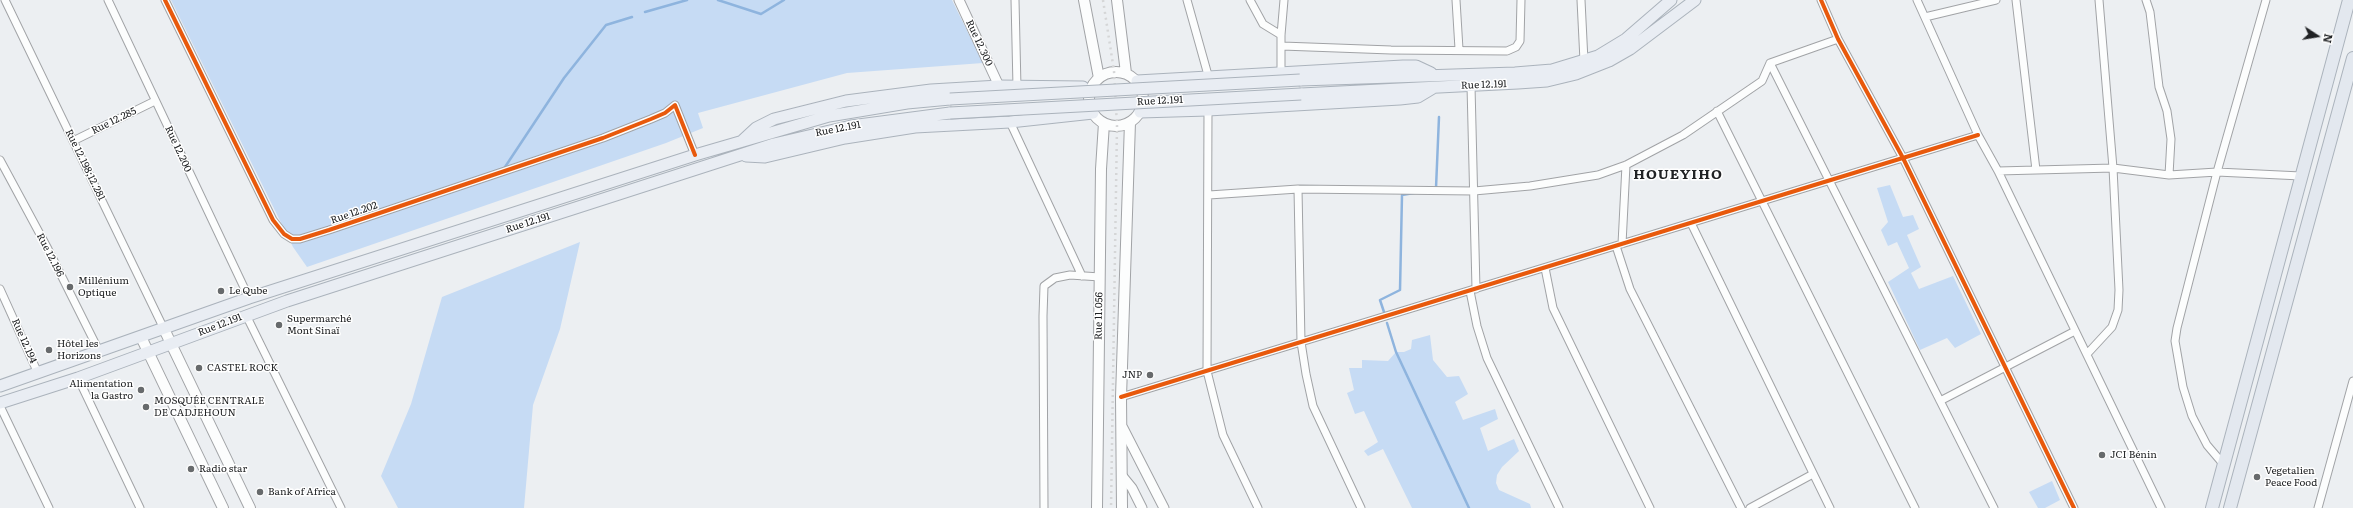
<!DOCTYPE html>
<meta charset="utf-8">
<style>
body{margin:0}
#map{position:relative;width:2353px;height:508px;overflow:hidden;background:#eceff2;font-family:Literata,serif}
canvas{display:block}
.north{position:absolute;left:2297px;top:16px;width:40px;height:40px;-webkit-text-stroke:3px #fff;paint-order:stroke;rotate:102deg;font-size:11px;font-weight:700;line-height:16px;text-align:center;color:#202224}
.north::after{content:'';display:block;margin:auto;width:14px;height:18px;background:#202224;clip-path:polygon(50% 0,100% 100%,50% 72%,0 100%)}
</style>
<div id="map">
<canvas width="2353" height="508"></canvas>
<div class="north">N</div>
</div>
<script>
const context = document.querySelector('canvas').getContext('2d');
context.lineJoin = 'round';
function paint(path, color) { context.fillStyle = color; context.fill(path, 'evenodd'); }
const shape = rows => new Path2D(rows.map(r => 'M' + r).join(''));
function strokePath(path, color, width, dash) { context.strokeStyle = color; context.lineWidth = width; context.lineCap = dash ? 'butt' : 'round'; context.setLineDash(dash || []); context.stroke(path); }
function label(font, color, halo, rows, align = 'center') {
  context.font = font + ' Literata,serif'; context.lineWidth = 3; context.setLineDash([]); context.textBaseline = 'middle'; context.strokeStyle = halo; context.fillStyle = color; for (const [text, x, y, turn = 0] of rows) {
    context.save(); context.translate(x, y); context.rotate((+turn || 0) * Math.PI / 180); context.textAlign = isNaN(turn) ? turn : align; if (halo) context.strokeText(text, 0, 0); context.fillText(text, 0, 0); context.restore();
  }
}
paint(shape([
 [171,0,952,0,983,63,847,73,698,113,703,128,666,143,307,267,293,247],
 [1890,185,1903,217,1913,215,1919,229,1907,235,1921,267,1911,273,1919,289,1953,276,1981,334,1955,348,1947,338,1920,350,1888,282,1909,268,1897,242,1888,246,1881,230,1888,222,1877,188],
 [580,242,560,329,533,405,524,508,398,508,381,476,411,404,442,297],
 [1430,335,1433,360,1447,377,1459,376,1468,394,1455,402,1463,420,1495,409,1498,419,1480,428,1488,451,1514,439,1519,451,1502,467,1497,475,1496,483,1499,490,1530,504,1531,508,1412,508,1383,449,1368,456,1364,451,1378,442,1364,411,1355,414,1347,393,1354,390,1349,368,1362,368,1362,360,1388,361,1396,352,1404,352,1411,349,1412,340],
 [2052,481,2060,500,2045,508,2038,508,2029,492]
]), '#c6dbf4');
strokePath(shape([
 [718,0,761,14,784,0],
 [645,12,687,0],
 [505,167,564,78,606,25,632,17],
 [1434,189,1436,188,1439,117],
 [1385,315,1380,300,1400,290,1402,195,1414,193],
 [1387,323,1396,352,1469,508]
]), '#8eb4de', 2.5);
const minor = shape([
 [5,0,164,329],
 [108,0,249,298],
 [165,0,273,220,284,234,292,239,300,239,329,230,603,138,651,119,665,113,675,105,695,155],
 [1015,0,1017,87],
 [1187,0,1208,75],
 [1250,0,1263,24,1281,35],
 [1456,0,1459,49],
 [1581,0,1584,61],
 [1821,0,1838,39,1903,158,2074,508],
 [1917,0,1978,135,1998,171,2161,508],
 [2016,0,2036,170],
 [2146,0,2150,12,2159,87,2167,111,2171,139,2169,175],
 [1925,17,1996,0],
 [1282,46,1391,50,1507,51,1516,47,1520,41,1521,0],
 [1770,63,1994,508],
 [1281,72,1281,35,1284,0],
 [1471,86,1476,289],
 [1208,110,1207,371,1223,435,1258,508],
 [1717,111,1915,508],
 [1010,122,1082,276],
 [73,141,155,101],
 [0,160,48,249,99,351],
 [1998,171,2113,168,2169,175,2217,172,2301,176],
 [1298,189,1301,342,1306,374,1313,406,1361,508],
 [1209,195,1298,189,1474,191,1530,186,1598,175,1626,165,1683,135,1762,81,1770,63,1838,39],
 [1691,223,1830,508],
 [1622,244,1626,165],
 [1616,246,1630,289,1741,508],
 [1545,268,1553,308,1650,508],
 [0,289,37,371],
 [1470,291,1477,326,1487,358,1559,508],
 [246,315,341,508],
 [2087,354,2112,327,2118,310,2119,290,2113,168,2099,0],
 [78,378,140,508],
 [1121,397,1978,135],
 [1940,401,2075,331],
 [0,406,49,508],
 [2224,465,2207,445,2192,416,2183,387,2175,341,2177,328,2217,172,2266,0],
 [1044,508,1043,316,1044,286,1055,278,1070,275,1100,277],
 [1750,508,1813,474],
 [2318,508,2353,381]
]);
const tertiary = shape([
 [959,0,999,86],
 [1123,428,1164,508],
 [1123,477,1132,488,1142,508]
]);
const secondary = shape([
 [1084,0,1099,78],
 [1117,0,1126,73],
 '1089 99a27 27 0 1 1 54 0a27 27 0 1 1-54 0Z',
 [164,329,250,508],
 [141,337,223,508],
 [1097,508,1101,169,1104,123],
 [1122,508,1121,397,1130,122]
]);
const primary = shape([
 [1300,80,1515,73,1552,70,1598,56,1626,39,1671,0],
 [1137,81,1403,66,1416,66,1431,73],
 [1301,94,1518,83,1547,81,1576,74,1609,61,1630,49,1695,0],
 [1140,112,1208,110,1400,99,1418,97,1433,88],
 [742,141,756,128,774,119,846,101,931,90,999,86,1083,87],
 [746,156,765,157,845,138,915,127,1010,122,1093,113],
 [0,386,249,298,695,155,829,116,907,103,950,99],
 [0,403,78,378,287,301,774,144,851,126,950,113]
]);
const trunk = shape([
 [2212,508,2349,0],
 [2230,508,2353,58]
]);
strokePath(minor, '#a1a3a6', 9);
strokePath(tertiary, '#a1a3a6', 11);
strokePath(secondary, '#a1a3a6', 12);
strokePath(primary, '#abb3bc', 13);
strokePath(trunk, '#abb3bc', 14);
strokePath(minor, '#fcfdfd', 7);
strokePath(tertiary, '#fcfdfd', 9);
strokePath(secondary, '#fcfdfd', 10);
strokePath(primary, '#e9edf3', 11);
strokePath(trunk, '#e3e8ef', 12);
strokePath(shape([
 [1103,0,1114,71,1117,126,1111,508]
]), '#d5d6d7', 2.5, [2, 4]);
const primaryBridge = shape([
 [950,99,1300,80],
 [950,113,1301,94]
]);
strokePath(primaryBridge, '#abb3bc', 13, []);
strokePath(primaryBridge, '#e9edf3', 11);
strokePath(shape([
 [165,0,273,220,284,234,292,239,300,239,329,230,603,138,651,119,665,113,675,105,695,155],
 [1821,0,1838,39,1903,158,2074,508],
 [1121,397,1978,135]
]), '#e8590c', 4);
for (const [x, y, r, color] of [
 [70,287,4,"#676a6c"],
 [221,291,4,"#676a6c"],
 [279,325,4,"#676a6c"],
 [49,350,4,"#676a6c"],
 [199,368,4,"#676a6c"],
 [1150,375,4,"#676a6c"],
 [141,390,4,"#676a6c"],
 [146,407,4,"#676a6c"],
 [2102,455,4,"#676a6c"],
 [191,469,4,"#676a6c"],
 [2257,477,4,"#676a6c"],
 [260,492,4,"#676a6c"]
]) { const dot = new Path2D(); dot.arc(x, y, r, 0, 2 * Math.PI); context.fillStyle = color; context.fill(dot); strokePath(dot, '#fff', 1.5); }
label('10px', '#202224', '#fff', [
 ["Rue 12.300",979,43,65],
 ["Rue 12.191",1484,85,-2],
 ["Rue 12.191",1160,101,-3],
 ["Rue 12.285",114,121,-26],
 ["Rue 12.191",838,129,-11],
 ["Rue 12.200",178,149,65],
 ["Rue 12.198;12.281",85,165,64],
 ["Rue 12.202",354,213,-19],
 ["Rue 12.191",528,223,-18],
 ["Rue 12.196",50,255,63],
 ["Rue 11.056",1099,316,-89],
 ["Rue 12.191",220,325,-21],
 ["Rue 12.194",24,341,66]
]);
label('10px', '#202224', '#fff', [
 ["Millénium",78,281],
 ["Optique",78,293],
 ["Le Qube",229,291],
 ["Supermarché",287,319],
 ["Mont Sinaï",287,331],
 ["Hôtel les",57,344],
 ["Horizons",57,356],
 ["CASTEL ROCK",207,368],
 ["JNP",1142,375,"right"],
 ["Alimentation",133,384,"right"],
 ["la Gastro",133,396,"right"],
 ["MOSQUÉE CENTRALE",154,401],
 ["DE CADJEHOUN",154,413],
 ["JCI Bénin",2110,455],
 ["Radio star",199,469],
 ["Vegetalien",2265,471],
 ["Peace Food",2265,483],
 ["Bank of Africa",268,492]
], 'left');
context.letterSpacing = '1px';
label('bold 14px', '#202224', '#fff', [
 ["HOUEYIHO",1678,175]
]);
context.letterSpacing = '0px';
</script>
